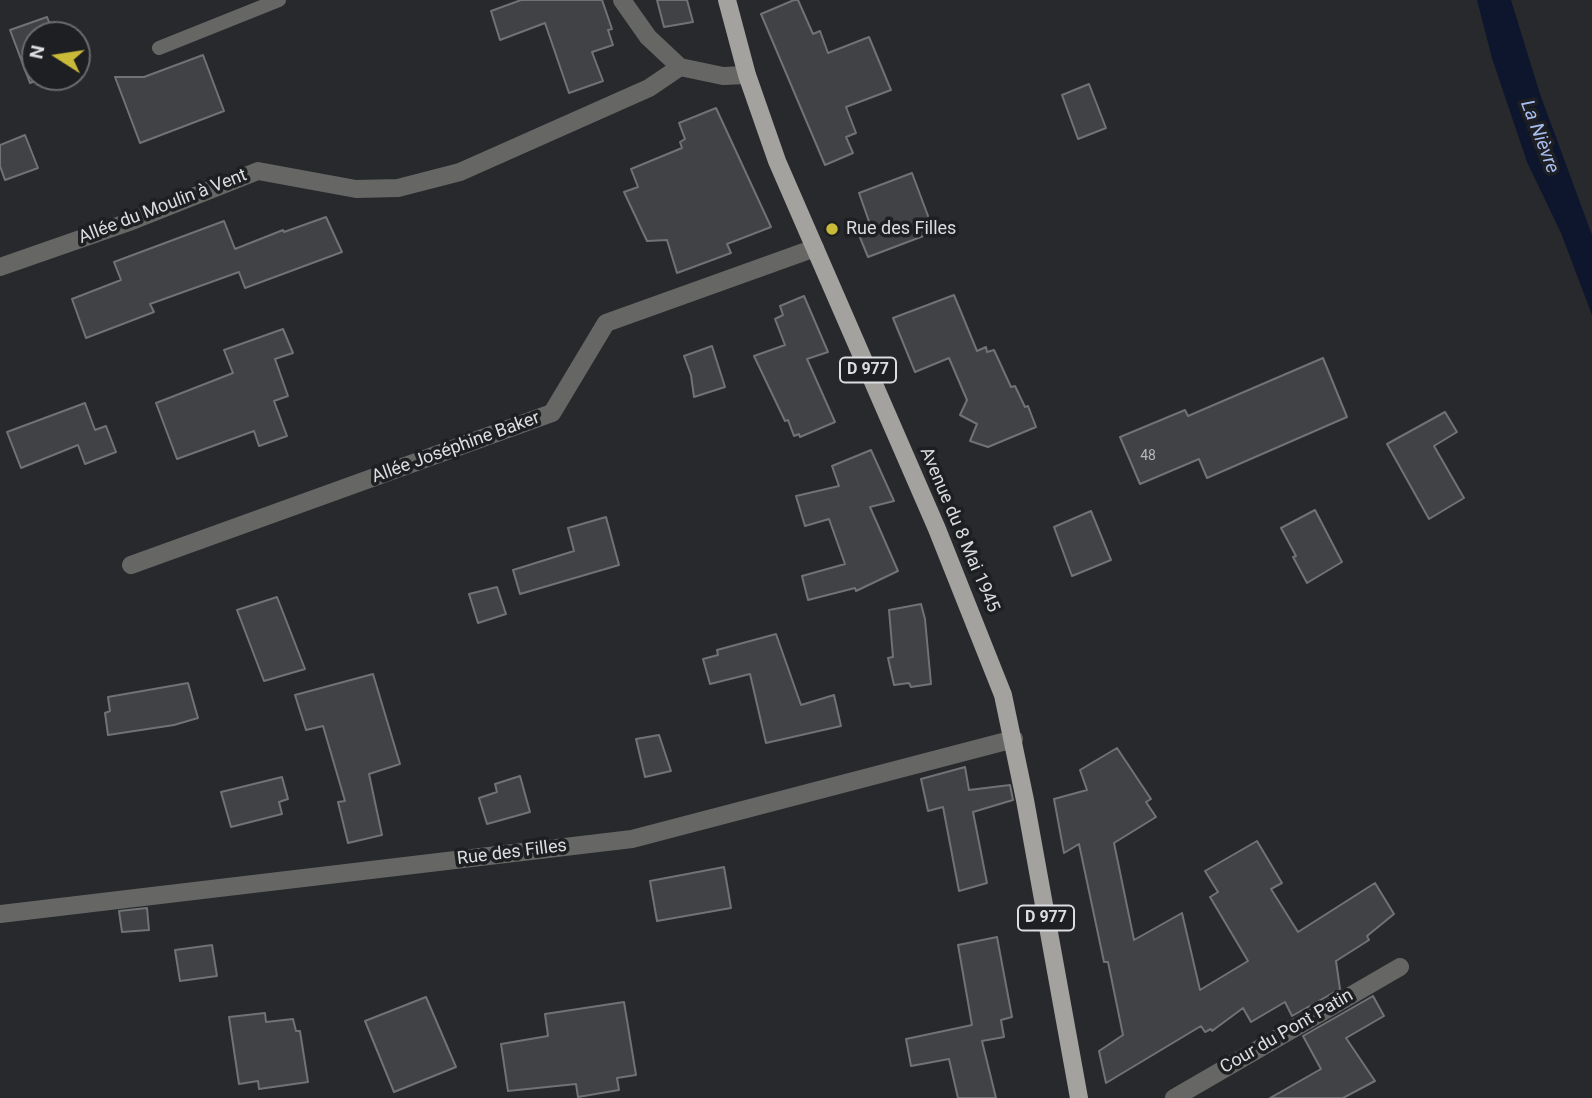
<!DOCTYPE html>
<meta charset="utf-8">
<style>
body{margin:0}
#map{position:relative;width:1592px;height:1098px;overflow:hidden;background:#27292c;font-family:Roboto,sans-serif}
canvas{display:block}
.north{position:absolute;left:21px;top:21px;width:70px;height:70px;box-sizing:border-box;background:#1e1f22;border:2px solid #6a6b6e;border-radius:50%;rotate:282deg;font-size:19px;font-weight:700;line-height:28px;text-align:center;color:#dbdddf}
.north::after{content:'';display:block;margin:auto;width:24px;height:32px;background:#c9ba3a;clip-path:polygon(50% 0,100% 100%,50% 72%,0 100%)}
</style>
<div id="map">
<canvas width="1592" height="1098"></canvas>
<div class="north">N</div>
</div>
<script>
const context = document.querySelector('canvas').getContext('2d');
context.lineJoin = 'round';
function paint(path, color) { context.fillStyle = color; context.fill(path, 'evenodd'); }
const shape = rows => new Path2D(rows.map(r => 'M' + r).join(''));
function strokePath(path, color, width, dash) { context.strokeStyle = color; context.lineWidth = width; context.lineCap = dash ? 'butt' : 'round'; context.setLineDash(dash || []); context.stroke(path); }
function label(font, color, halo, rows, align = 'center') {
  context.font = font + ' Roboto,sans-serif'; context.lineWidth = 7; context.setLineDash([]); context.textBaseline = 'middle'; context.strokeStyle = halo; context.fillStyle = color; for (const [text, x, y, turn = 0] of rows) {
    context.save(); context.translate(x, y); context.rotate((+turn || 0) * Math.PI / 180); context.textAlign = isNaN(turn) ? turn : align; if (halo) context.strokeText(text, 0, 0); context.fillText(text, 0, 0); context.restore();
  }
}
paint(shape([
 [1477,0,1511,0,1540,94,1592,235,1592,315,1561,233,1527,162,1492,58]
]), '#0d162c');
const building = shape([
 [521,0,602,0,612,29,608,30,613,45,592,52,603,81,569,93,545,23,500,40,491,11,521,0],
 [657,0,687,0,693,22,664,27,657,0],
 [794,0,798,0,813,34,820,31,828,53,869,37,891,90,846,107,856,133,846,137,853,153,825,165,761,14,794,0],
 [47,17,54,35,35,35,35,77,46,77,30,83,10,30,47,17],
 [203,55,224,111,140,143,115,77,144,77,203,55],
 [1089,84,1106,128,1078,139,1062,95,1089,84],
 [716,108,771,227,727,244,731,253,677,273,667,240,647,241,624,192,638,187,631,169,682,148,680,142,685,139,679,123,716,108],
 [25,135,38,168,5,180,0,166,0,145,25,135],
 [912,173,934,232,868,257,859,235,872,230,859,193,912,173],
 [326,217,342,252,245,288,239,272,150,304,154,312,86,338,72,299,121,280,114,262,224,221,235,249,283,230,284,232,326,217],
 [954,295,977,351,986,347,987,352,994,350,1011,387,1015,386,1025,407,1028,406,1036,427,988,447,970,441,977,424,960,415,967,400,949,358,915,372,893,318,954,295],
 [804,296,828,352,807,359,835,422,800,437,799,434,794,436,788,420,785,421,754,356,785,345,775,319,783,315,780,306,804,296],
 [283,329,293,353,275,359,288,396,274,401,287,436,259,446,254,431,177,459,156,403,233,373,224,350,283,329],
 [712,346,725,387,694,397,691,375,684,356,712,346],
 [1323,358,1347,417,1207,478,1199,459,1140,484,1120,437,1185,410,1188,416,1323,358],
 [85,403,95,430,106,426,116,452,85,464,78,445,21,468,7,432,85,403],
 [1445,412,1457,432,1434,446,1464,498,1429,519,1387,444,1445,412],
 [871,450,894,501,870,507,898,571,856,591,855,588,808,600,802,576,845,564,829,519,805,526,796,496,839,486,832,466,871,450],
 [1315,510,1342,562,1307,583,1293,557,1296,556,1281,528,1315,510],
 [1091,511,1111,560,1072,576,1054,527,1091,511],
 [606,517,619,565,520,594,513,570,574,551,568,528,606,517],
 [497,587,506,614,478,623,469,594,497,587],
 [277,597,305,669,264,681,237,610,277,597],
 [921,604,925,619,931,684,911,687,909,683,894,685,888,658,893,657,889,610,921,604],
 [776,634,801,705,834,695,841,726,766,743,750,674,710,684,703,659,718,655,717,650,776,634],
 [373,674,400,764,369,774,382,835,348,843,338,802,345,801,323,726,306,730,295,695,373,674],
 [188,683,198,718,174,725,108,735,105,713,110,711,108,697,188,683],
 [659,735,671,771,645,777,636,739,659,735],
 [1117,748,1151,799,1146,802,1156,817,1114,843,1134,940,1182,913,1200,990,1248,961,1210,897,1218,892,1205,871,1257,841,1282,883,1271,889,1298,932,1375,883,1394,914,1367,936,1369,940,1336,961,1340,989,1292,1016,1285,1002,1251,1022,1243,1008,1212,1031,1211,1029,1205,1032,1201,1026,1106,1083,1099,1051,1123,1035,1108,962,1104,962,1079,844,1064,853,1054,799,1087,790,1080,770,1117,748],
 [965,767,969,790,1010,785,1013,800,973,812,987,883,959,891,943,807,928,811,921,779,965,767],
 [520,776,530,812,487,824,479,798,497,792,495,784,520,776],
 [282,777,288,799,279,802,282,814,231,827,221,792,282,777],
 [724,867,731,908,657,921,650,881,724,867],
 [147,908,149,930,122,932,119,911,147,908],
 [997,937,1012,1017,1001,1020,1004,1037,982,1041,996,1098,958,1098,949,1059,911,1066,906,1039,972,1025,958,945,997,937],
 [212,945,217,976,180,981,175,950,212,945],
 [1373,996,1384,1016,1346,1038,1375,1081,1343,1098,1270,1098,1321,1069,1303,1036,1373,996],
 [426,997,456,1067,394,1092,365,1021,426,997],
 [624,1002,636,1075,617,1078,619,1090,578,1097,576,1084,508,1091,501,1044,548,1036,545,1014,624,1002],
 [265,1013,266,1022,293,1019,296,1031,300,1031,308,1082,259,1089,258,1081,239,1084,229,1017,265,1013]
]);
paint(building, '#404246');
strokePath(building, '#707276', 2);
strokePath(shape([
 [159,48,279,0]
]), '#666664', 14);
strokePath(shape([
 [622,0,648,37,680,67,723,76,747,75],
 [0,267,132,221,258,171,356,189,398,188,460,172,649,88,680,67],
 [131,565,552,413,606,323,815,248],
 [0,914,632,839,1014,739],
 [1174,1098,1400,967]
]), '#666664', 18);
strokePath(shape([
 [727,0,747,75,777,161,937,529,1003,695,1025,800,1079,1098]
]), '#a3a29e', 18);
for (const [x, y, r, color] of [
 [832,229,7,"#c9ba3a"]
]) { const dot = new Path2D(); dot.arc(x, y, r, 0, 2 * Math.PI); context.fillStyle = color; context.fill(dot); strokePath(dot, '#1e1f22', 2.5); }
label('14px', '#b4b6b9', null, [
 ["48",1148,456]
]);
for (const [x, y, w] of [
 [868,370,56],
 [1046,918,56]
]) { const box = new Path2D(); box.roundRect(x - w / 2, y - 12.5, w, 25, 5); context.fillStyle = '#1e1f22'; context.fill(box); strokePath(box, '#dbdddf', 2); }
label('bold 16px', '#dbdddf', null, [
 ["D 977",868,370],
 ["D 977",1046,918]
]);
label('18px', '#dbdddf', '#1e1f22', [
 ["Allée du Moulin à Vent",163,207,-21],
 ["Allée Joséphine Baker",456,448,-20],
 ["Avenue du 8 Mai 1945",959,530,67],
 ["Rue des Filles",512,853,-7],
 ["Cour du Pont Patin",1287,1032,-30]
]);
label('18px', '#dbdddf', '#1e1f22', [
 ["Rue des Filles",846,229]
], 'left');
label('italic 19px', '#a8bef1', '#1e1f22', [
 ["La Nièvre",1539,137,69]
]);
</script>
